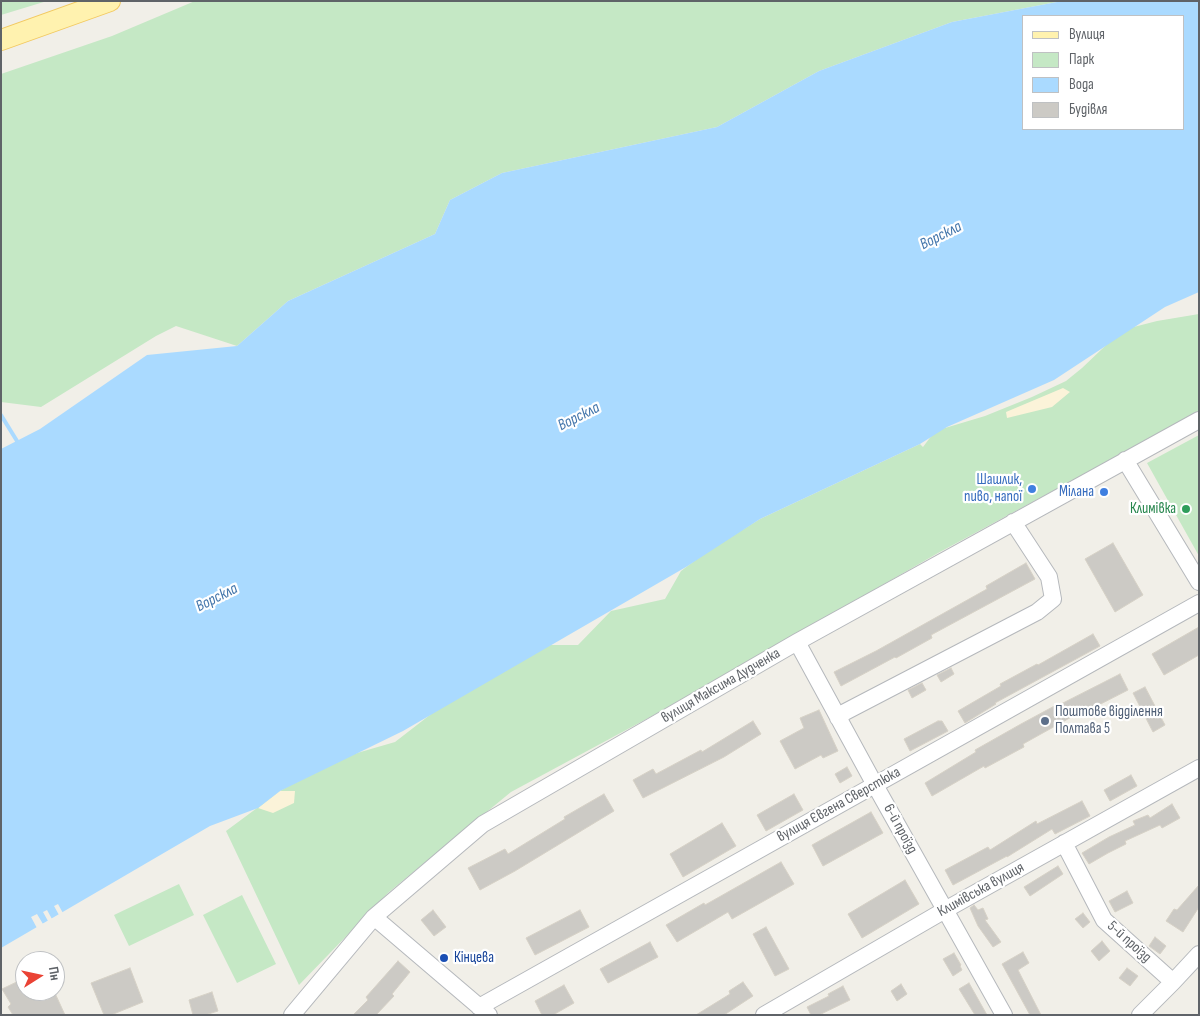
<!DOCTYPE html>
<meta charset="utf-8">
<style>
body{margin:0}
#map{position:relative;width:1200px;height:1016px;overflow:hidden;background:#f1efe8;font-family:"Sofia Sans Condensed",sans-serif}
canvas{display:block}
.frame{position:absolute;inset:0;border:2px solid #5f6368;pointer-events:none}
.legend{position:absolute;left:1022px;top:15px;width:162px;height:115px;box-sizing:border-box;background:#fff;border:1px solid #bfc1c3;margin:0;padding:6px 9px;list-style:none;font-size:15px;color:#5f6368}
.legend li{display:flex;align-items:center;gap:10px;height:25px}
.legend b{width:25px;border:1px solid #bfc1c3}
.north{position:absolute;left:15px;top:951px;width:50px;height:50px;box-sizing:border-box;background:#fff;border:1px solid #bfc1c3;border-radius:50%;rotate:80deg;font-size:14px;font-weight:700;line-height:20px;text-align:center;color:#5f6368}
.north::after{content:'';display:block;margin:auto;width:18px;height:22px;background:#ea4335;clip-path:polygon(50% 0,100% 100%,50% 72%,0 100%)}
</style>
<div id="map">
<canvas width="1200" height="1016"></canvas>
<div class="frame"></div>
<ul class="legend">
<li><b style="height:6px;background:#fff2af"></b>Вулиця</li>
<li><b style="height:14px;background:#c5e8c5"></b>Парк</li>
<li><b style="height:14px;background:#aadaff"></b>Вода</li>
<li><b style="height:14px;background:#cccac5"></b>Будівля</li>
</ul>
<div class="north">Пн</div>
</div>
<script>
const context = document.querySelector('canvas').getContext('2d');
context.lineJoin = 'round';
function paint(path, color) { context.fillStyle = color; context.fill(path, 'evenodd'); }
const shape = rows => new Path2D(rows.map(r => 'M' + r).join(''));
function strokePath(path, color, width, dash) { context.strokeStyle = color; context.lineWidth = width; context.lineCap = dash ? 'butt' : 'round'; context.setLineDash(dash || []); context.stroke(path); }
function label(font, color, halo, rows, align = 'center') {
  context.font = font + ' "Sofia Sans Condensed",sans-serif'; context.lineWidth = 4.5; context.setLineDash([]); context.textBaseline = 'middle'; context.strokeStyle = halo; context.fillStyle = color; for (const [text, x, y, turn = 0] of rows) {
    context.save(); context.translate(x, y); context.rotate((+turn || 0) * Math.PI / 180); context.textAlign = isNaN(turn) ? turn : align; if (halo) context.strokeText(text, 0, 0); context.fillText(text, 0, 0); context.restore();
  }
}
paint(shape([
 [1,1,47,1,1,15],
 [195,1,1062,1,952,22,819,71,717,127,502,173,450,200,435,234,288,301,237,346,176,326,156,336,41,407,1,402,1,74,112,36],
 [1199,314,1199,412,938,553,704,688,511,792,389,892,299,985,226,831,280,791,333,760,395,742,457,694,542,645,578,645,611,611,665,599,681,571,706,552,760,519,920,444,923,447,935,431,985,416,1032,397,1066,381,1082,368,1122,330,1157,321],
 [1199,435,1199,556,1147,463],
 [179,884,194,915,129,946,114,915],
 [242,895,276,964,237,983,203,915]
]), '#c5e8c5');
paint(shape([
 [1063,388,1070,392,1052,407,1007,418,1006,412],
 [280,791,295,791,294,803,273,813,258,808]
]), '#fbf3d9');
paint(shape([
 [1062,1,1199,1,1199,292,1165,307,1054,380,947,427,920,444,760,519,686,567,403,731,280,791,258,808,210,826,1,948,1,449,40,429,147,355,237,346,288,301,435,234,450,200,502,173,717,127,819,71,952,22],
 [1024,16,1184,16,1184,129,1024,129]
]), '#aadaff');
paint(shape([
 [58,904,64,915,38,930,31,917,37,914,43,924,48,921,43,912,47,910,52,919,59,915,54,906]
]), '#f1efe8');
strokePath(shape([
 [1,415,17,441]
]), '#aadaff', 4);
const building = shape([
 [1113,543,1143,595,1115,612,1085,559,1113,543],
 [1026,563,1035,579,931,635,932,638,896,658,895,657,841,686,834,672,876,651,987,589,986,586,1026,563],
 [1199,627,1199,655,1164,675,1152,654,1199,627],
 [1093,634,1100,646,995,703,996,704,965,723,958,711,1001,686,1000,684,1037,664,1038,665,1093,634],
 [951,668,954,674,941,682,937,675,951,668],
 [1120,674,1128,690,1085,712,1084,710,1023,744,1024,747,985,768,984,766,932,796,925,783,976,752,975,750,1021,724,1060,703,1061,704,1120,674],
 [922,683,926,690,912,698,908,690,922,683],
 [1145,687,1165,725,1153,732,1133,693,1145,687],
 [819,710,838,751,823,758,821,755,795,769,780,741,804,728,800,718,819,710],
 [753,721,761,734,724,757,643,798,633,780,653,769,656,774,701,750,702,752,753,721],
 [938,721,942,721,948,731,910,751,904,739,938,721],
 [847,767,852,776,840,783,835,774,847,767],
 [1131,775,1137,786,1110,801,1104,790,1131,775],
 [604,794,614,811,515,871,480,890,468,868,505,849,508,854,565,819,564,817,604,794],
 [794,794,803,810,766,831,757,815,794,794],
 [1082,801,1090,816,1055,834,1052,829,1007,857,1007,856,953,885,945,870,988,847,990,850,1036,821,1037,824,1082,801],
 [1172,804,1180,818,1162,828,1160,825,1125,841,1126,844,1108,853,1089,864,1082,853,1109,837,1135,825,1133,821,1148,815,1150,818,1172,804],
 [871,812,883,833,823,866,812,845,871,812],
 [722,823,736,846,683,877,670,854,722,823],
 [781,862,794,884,732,919,728,912,677,942,666,925,704,903,705,905,781,862],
 [1058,866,1063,874,1030,896,1024,887,1058,866],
 [905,880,919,904,862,938,848,914,905,880],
 [1199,885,1199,907,1183,932,1166,921,1174,909,1177,910,1199,885],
 [1127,891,1133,903,1115,912,1109,901,1127,891],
 [974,905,978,910,983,908,988,919,985,920,1001,942,993,947,978,926,970,908,974,905],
 [433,910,446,927,434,936,421,920,433,910],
 [580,910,589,927,535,955,526,938,580,910],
 [1083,913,1090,922,1083,928,1075,919,1083,913],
 [766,927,789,969,775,976,753,934,766,927],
 [1155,937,1166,946,1160,954,1149,946,1155,937],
 [1102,941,1110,951,1099,961,1091,951,1102,941],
 [650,942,658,957,608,983,600,969,650,942],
 [1023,952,1029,963,1018,970,1041,1015,1030,1015,1002,964,1023,952],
 [954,953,961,965,960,966,962,970,953,976,943,959,954,953],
 [398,961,410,972,392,994,394,996,376,1015,353,1015,368,1000,366,997,398,961],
 [130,968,143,1002,111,1015,104,1015,91,983,130,968],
 [1127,968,1138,976,1130,986,1119,978,1127,968],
 [25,978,25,991,54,991,65,1015,13,1015,8,1007,11,1004,2,989,25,978],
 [743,982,753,996,724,1015,696,1015,730,994,729,991,743,982],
 [969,983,987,1015,975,1015,959,989,969,983],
 [901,984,907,994,897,1001,891,991,901,984],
 [564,985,574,1003,553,1015,542,1015,535,1001,564,985],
 [843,986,850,1000,819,1015,811,1015,807,1007,829,996,828,994,843,986],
 [212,992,218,1011,205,1015,193,1015,189,1000,212,992]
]);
paint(building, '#cccac5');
strokePath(building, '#d6d1c6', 1);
const minor = shape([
 [1125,460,1199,582],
 [797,642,875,785,1004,1015],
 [838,718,845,712,1037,612,1053,599,1049,577,1013,522],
 [1064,843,1104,920,1173,982],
 [374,917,489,1015],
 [479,1007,1199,603],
 [292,1015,374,917,483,824,797,642,1199,420],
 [764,1015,945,910,1199,768],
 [1140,1015,1173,982,1199,954]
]);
const major = shape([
 [1,40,110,1]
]);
strokePath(minor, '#b5b8bc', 18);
strokePath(major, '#f2c960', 22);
strokePath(minor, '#fff', 16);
strokePath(major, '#fff2af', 20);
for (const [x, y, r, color] of [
 [1032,489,5,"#3f7fe0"],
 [1104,492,5,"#3f7fe0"],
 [1186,509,5,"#2e9e5b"],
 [1045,721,5,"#5c6f8a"],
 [444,958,5,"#1a4fb4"]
]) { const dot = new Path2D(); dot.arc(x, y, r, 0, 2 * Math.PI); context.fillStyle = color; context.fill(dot); strokePath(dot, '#fff', 2); }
label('15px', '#366cbe', '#fff', [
 ["Шашлик,",1022,480],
 ["пиво, напої",1022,497],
 ["Мілана",1094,492]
], 'right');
label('15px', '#27864d', '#fff', [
 ["Климівка",1176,509]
], 'right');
label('15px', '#5f6368', '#fff', [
 ["вулиця Максима Дудченка",721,686,-30],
 ["вулиця Євгена Сверстюка",839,805,-29],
 ["6-й проїзд",900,829,61],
 ["Климівська вулиця",981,890,-29],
 ["5-й проїзд",1129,942,42]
]);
label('15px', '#4e5e75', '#fff', [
 ["Поштове відділення",1055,712],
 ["Полтава 5",1055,729]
], 'left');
label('15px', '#164399', '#fff', [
 ["Кінцева",454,958]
], 'left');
label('italic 16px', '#4174aa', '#fff', [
 ["Ворскла",941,236,-27],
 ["Ворскла",579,417,-27],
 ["Ворскла",217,598,-27]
]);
</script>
